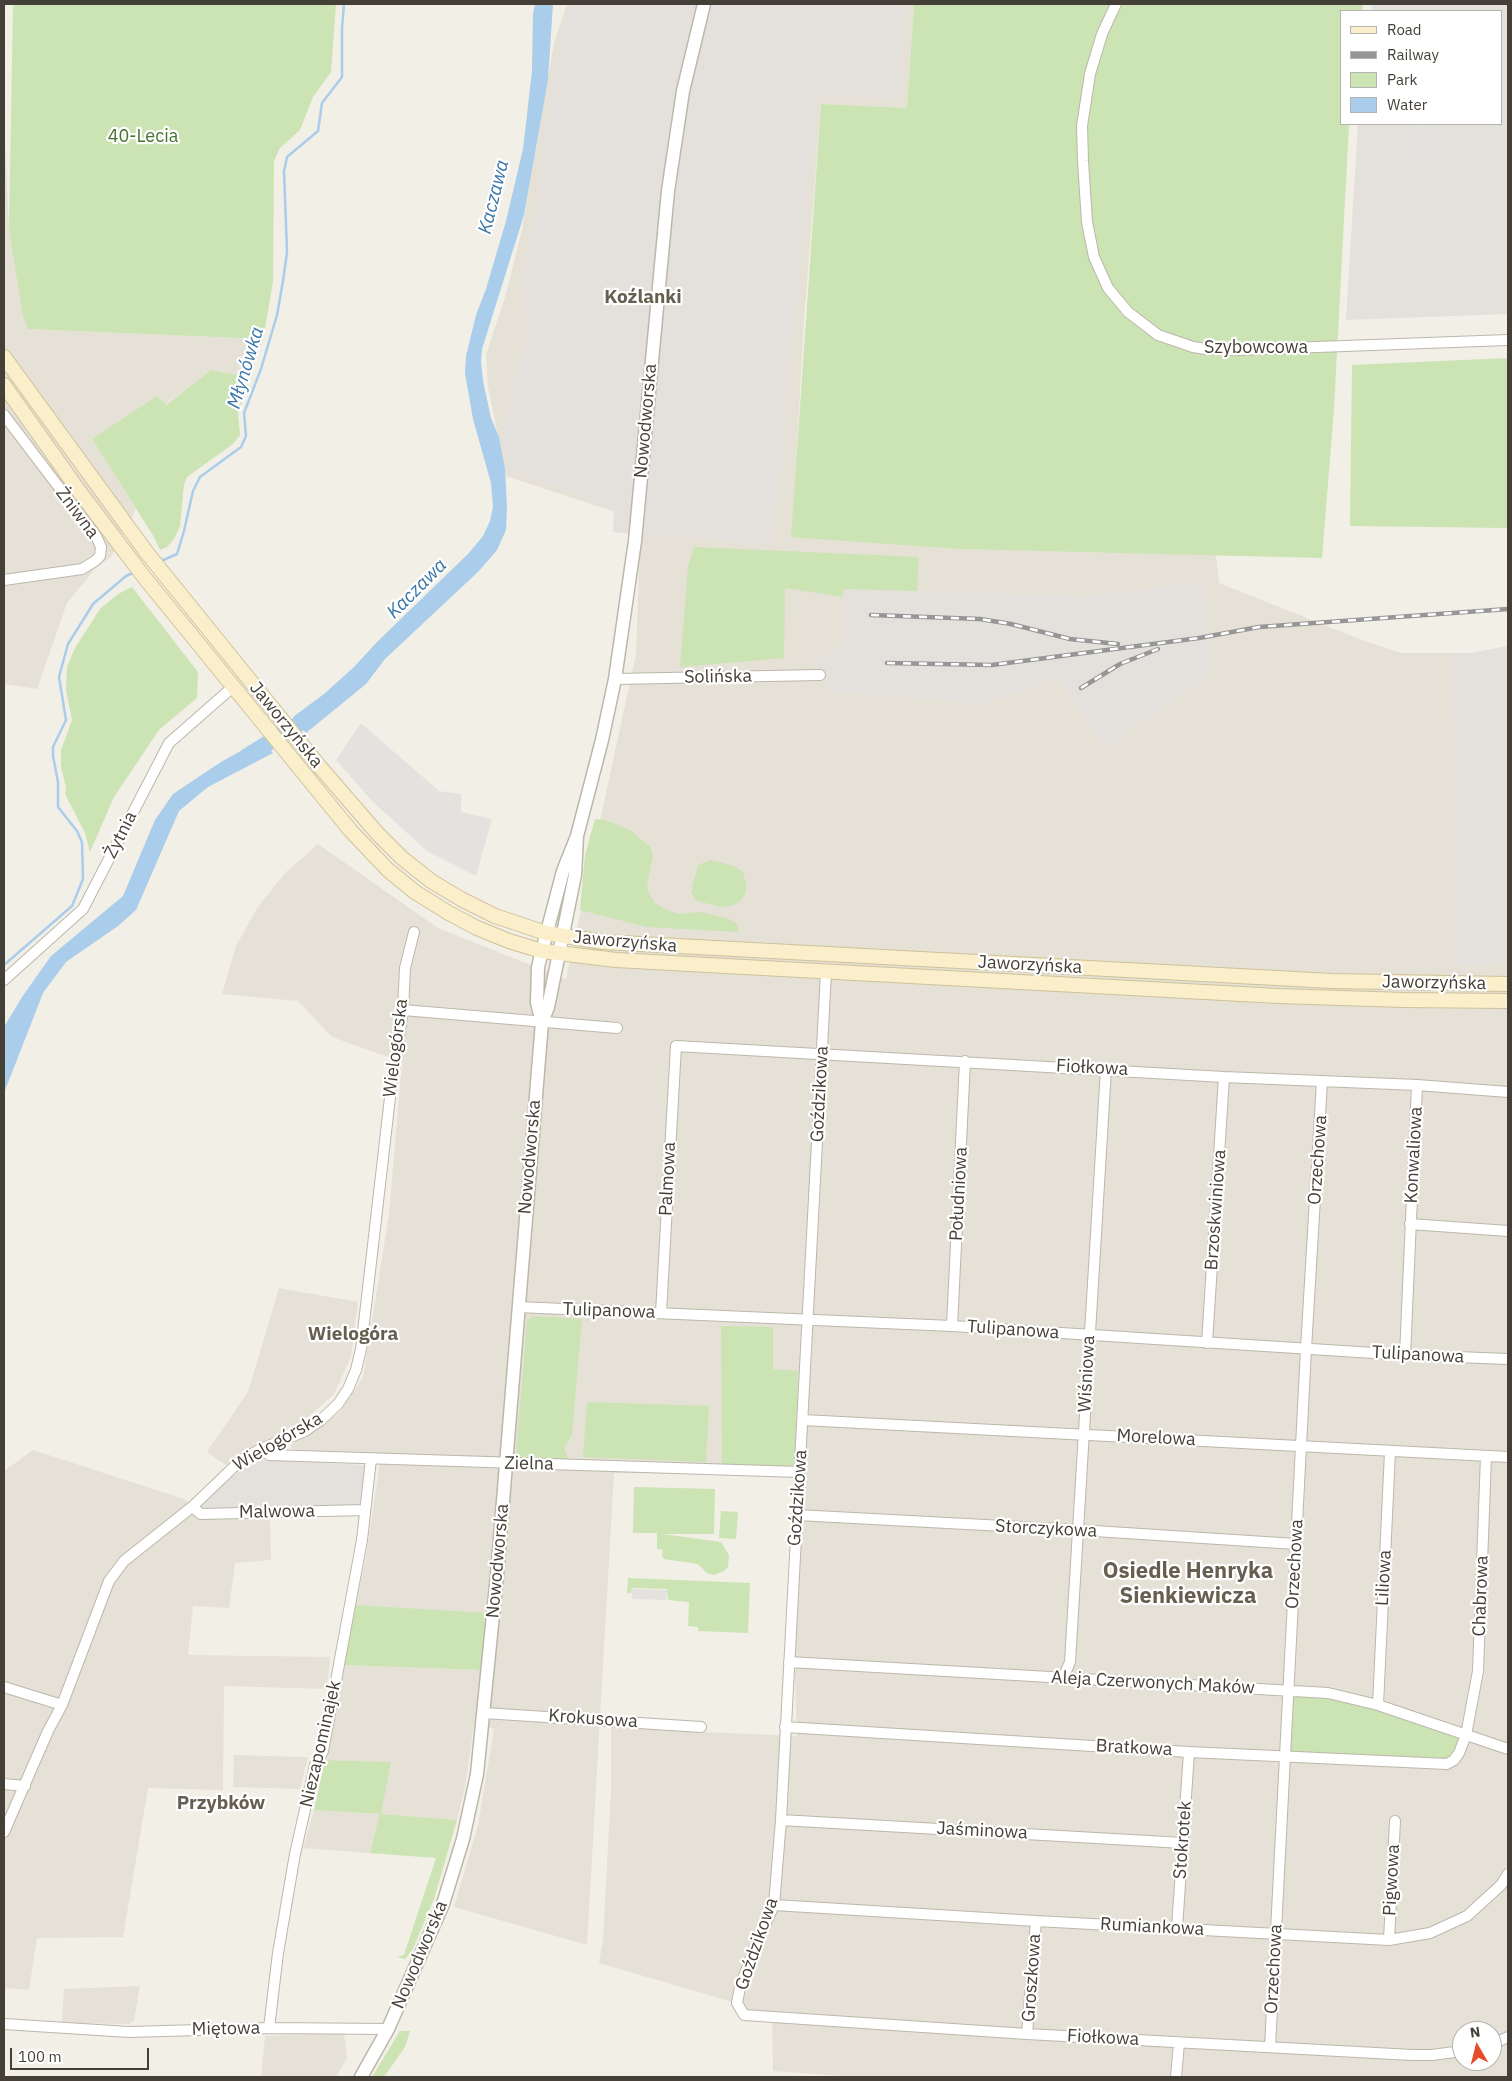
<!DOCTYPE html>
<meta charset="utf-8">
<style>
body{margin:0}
#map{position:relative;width:1512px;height:2081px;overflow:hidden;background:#f2efe7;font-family:"IBM Plex Sans",sans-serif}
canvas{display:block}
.frame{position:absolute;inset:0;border:5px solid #454037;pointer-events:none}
.legend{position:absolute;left:1340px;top:10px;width:162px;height:115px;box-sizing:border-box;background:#fff;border:1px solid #b5b3af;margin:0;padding:6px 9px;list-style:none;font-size:15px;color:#454037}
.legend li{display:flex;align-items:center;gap:10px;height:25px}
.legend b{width:25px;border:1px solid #b5b3af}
.north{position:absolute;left:1452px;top:2021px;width:50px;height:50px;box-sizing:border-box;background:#fff;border:1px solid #b5b3af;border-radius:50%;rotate:352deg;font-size:14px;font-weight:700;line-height:20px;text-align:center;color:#454037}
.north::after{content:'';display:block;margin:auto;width:18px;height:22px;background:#e74b29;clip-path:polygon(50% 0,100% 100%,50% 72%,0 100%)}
.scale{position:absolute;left:10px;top:2048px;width:139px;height:22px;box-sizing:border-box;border:2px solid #454037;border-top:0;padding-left:6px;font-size:15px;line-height:18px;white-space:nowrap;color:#454037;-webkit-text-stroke:4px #fff;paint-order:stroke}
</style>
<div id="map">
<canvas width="1512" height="2081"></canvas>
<div class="frame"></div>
<ul class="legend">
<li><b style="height:6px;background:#faefca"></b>Road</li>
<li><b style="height:6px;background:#969696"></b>Railway</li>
<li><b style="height:14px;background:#cce3b3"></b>Park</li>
<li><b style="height:14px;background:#a9cdea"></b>Water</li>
</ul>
<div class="north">N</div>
<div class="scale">100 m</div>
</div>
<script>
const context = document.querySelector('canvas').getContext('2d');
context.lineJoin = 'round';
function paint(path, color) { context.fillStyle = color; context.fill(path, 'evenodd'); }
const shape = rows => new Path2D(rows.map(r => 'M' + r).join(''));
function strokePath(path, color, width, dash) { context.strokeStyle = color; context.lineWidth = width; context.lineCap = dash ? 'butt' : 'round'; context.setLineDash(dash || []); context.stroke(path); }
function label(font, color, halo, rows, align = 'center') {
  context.font = font + ' "IBM Plex Sans",sans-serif'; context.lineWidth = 4.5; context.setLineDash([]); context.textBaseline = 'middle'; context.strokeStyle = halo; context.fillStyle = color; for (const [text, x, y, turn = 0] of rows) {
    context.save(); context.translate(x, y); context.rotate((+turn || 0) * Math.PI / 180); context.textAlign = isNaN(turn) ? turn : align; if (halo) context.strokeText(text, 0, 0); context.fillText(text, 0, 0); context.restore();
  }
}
paint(shape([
 [567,4,914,4,907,108,821,104,804,320,792,536,958,549,1216,555,1219,583,1362,640,1401,653,1471,653,1508,646,1508,2077,856,2077,773,2071,772,2016,741,2016,739,2004,599,1963,603,1939,611,1791,611,1726,681,1731,797,1736,792,1587,798,1475,614,1473,587,1945,454,1907,478,1825,494,1729,474,1724,465,1787,457,1820,381,1814,370,1853,303,1848,314,1810,380,1814,391,1762,325,1760,344,1665,480,1670,485,1614,356,1605,366,1557,381,1455,291,1449,291,1445,296,1441,316,1431,341,1411,363,1377,389,1214,402,1062,332,1037,298,1001,222,994,236,946,257,908,286,872,318,844,438,928,566,979,636,654,641,516,609,510,506,476,488,387,486,355,506,294,522,230,554,43],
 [1462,2031,1492,2031,1492,2061,1462,2061],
 [4,120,9,229,28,329,263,339,250,378,211,370,165,405,92,439,136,509,111,557,95,569,67,603,37,689,4,684],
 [279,1288,358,1302,351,1357,334,1394,297,1427,245,1451,226,1465,207,1452,248,1392],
 [33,1450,184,1499,204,1519,270,1514,271,1560,235,1563,229,1608,193,1606,188,1655,330,1657,327,1689,224,1686,223,1790,148,1788,123,1937,37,1938,29,1990,6,1988,4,1993,4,1471],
 [234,1755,308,1757,300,1789,233,1787],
 [140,1986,134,2020,129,2024,62,2023,64,1989],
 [344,2033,347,2058,336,2077,261,2077,265,2036]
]), '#e5e1d6');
paint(shape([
 [568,4,906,4,900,89,897,100,821,96,819,104,806,203,773,545,613,532,614,507,505,469,503,432,526,334,521,276,537,211,552,81],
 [1372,4,1508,4,1508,314,1346,320,1358,124,1501,124,1501,11,1371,11],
 [1206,582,1211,674,1105,748,1064,687,1061,678,984,704,830,692,821,682,819,658,842,646,843,589,1084,596],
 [1508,646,1508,964,1456,965,1451,653,1471,653],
 [260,1460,367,1465,361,1506,205,1510,199,1505,244,1467]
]), '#e4e1dc');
paint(shape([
 [13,4,336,4,331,72,313,97,300,130,280,148,274,161,273,282,263,339,28,329,23,316,9,229],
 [914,4,1363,4,1362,11,1341,11,1341,124,1349,124,1334,409,1322,558,958,549,791,537,821,104,907,108],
 [1508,358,1508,528,1350,526,1352,365],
 [211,370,250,378,238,413,240,435,233,444,187,477,184,484,180,526,174,539,167,547,160,550,154,537,92,439,157,396,166,405],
 [694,547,919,557,917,591,844,589,843,597,785,588,784,658,680,667,688,567],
 [132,587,198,672,197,698,159,730,114,797,90,852,85,833,65,794,66,787,61,767,61,750,72,720,66,690,67,667,75,648,100,609,118,594],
 [595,819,605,820,630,830,650,847,653,856,647,885,648,891,655,903,662,908,678,914,700,912,729,919,737,924,739,932,647,927,580,910,585,855],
 [711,860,734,866,743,872,746,884,746,892,741,900,734,905,722,907,697,901,691,892,698,865],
 [533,1316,582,1319,572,1435,564,1448,568,1459,527,1460,516,1456,527,1321],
 [721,1326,773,1327,773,1369,798,1371,795,1460,793,1465,785,1467,722,1465],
 [587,1402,709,1406,706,1462,583,1457],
 [634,1487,715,1489,714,1534,662,1534,721,1542,729,1555,728,1567,724,1571,714,1575,707,1573,698,1564,664,1559,662,1555,663,1550,657,1549,657,1533,633,1533],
 [721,1511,738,1512,736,1539,719,1538],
 [628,1578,750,1583,748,1633,698,1631,698,1627,688,1626,689,1602,668,1600,667,1589,632,1588,631,1593,627,1593],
 [356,1605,485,1613,481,1670,344,1665],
 [1289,1691,1328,1693,1465,1736,1453,1760,1285,1757],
 [325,1760,391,1762,381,1814,457,1820,434,1899,412,1951,405,1959,397,1957,404,1955,436,1858,370,1853,380,1814,314,1810],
 [400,2031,410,2031,405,2047,384,2077,372,2077]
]), '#cce3b3');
paint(shape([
 [1501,96,1508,97,1508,129,1484,124,1501,124],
 [1417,125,1442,130,1436,160,1411,156],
 [361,723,439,791,461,794,461,812,492,819,476,876,427,851,372,801,336,760],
 [632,1589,667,1590,666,1600,632,1599]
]), '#e4e2df');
paint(shape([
 [535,4,553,4,548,80,524,215,482,349,481,361,483,381,491,418,499,437,505,469,507,507,506,530,497,550,479,571,385,659,366,684,306,733,293,717,324,694,354,667,377,642,469,553,483,536,490,521,493,507,491,483,473,419,465,373,466,356,476,315,486,289,506,221,523,149,532,71,533,14],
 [262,739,273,753,208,787,179,811,136,910,118,926,66,962,43,993,4,1093,4,1027,22,997,51,956,123,896,155,820,173,794,221,762]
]), '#a9cdea');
strokePath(shape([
 [161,561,177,554,184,531,193,491,200,477,241,447,246,436,244,413,261,369,277,315,283,281,287,252,284,171,287,157,318,131,322,103,342,77,342,28,344,4],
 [4,965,72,906,83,879,82,842,77,831,58,807,58,782,53,756,53,747,66,720,59,677,68,644,93,604,126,576,135,572]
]), '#a9cdea', 2.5);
strokePath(shape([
 [247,756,318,712]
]), '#a9cdea', 16);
const minor = shape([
 [1116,4,1102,34,1090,74,1082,126,1083,161,1087,222,1094,257,1108,288,1128,312,1158,335,1193,347,1206,349,1236,350,1508,340],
 [4,415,96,536,101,547,100,556,95,561,82,569,4,580],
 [615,679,820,675],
 [826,972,781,1820,774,1905,757,1942,740,1987,737,2003,744,2015,1027,2034,1412,2055,1432,2055,1462,2051],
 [4,980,83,909,169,743,234,686],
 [403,1010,617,1028],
 [1410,1224,1508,1231],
 [518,1307,952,1326,1405,1355,1508,1359],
 [661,1313,676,1046,1224,1077,1417,1085,1508,1092],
 [952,1326,965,1061],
 [1207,1343,1224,1077],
 [1405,1355,1417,1085],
 [803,1420,1508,1457],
 [261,1449,269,1455,799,1472],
 [192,1507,201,1514,365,1510],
 [797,1515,1079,1530,1296,1544],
 [789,1662,1328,1693,1378,1705,1508,1749],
 [1063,1678,1070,1662,1106,1069],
 [4,1687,62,1705],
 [1378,1705,1390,1452],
 [484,1713,701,1727],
 [785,1727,1189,1752,1447,1764,1454,1760,1459,1753,1466,1735,1478,1671,1486,1456],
 [4,1784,25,1786],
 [781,1820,1183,1843],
 [4,1832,48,1731,62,1705,109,1581,124,1561,192,1507,241,1460,261,1449,305,1431,321,1420,338,1404,348,1389,356,1370,361,1349,391,1089,403,1010,405,968,414,932],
 [774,1905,1036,1921,1389,1940,1430,1933,1467,1916,1501,1885,1508,1874],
 [1177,1928,1189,1752],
 [1389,1940,1395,1821],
 [4,2024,129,2032,269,2028,388,2029],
 [269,2028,278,1953,295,1854,315,1765,323,1751,362,1540,371,1459],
 [1027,2034,1036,1921],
 [1492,2044,1508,2037],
 [1270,2047,1306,1349,1322,1081],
 [1176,2077,1179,2043]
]);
const tertiary = shape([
 [542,1022,537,1003,538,967,542,951,563,871,577,836,602,740,615,679,635,541,668,191,683,91,704,4],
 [361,2077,388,2029,443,1904,463,1839,477,1774,497,1575,542,1022,548,1007,575,875,577,836]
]);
const secondary = shape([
 [4,357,147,553,320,767,377,833,402,858,431,881,461,899,495,916,546,933,603,942,1332,981,1508,984],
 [4,385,79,491,144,577,350,830,388,870,415,892,447,912,477,928,509,941,542,951,616,960,1278,996,1404,1000,1508,1001]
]);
strokePath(minor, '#bdb7ab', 12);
strokePath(tertiary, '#bdb7ab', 15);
strokePath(secondary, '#cec29a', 16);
strokePath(minor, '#fff', 10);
strokePath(tertiary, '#fff', 12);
strokePath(secondary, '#faefca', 14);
const rail = shape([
 [871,615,980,619,1011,624,1070,639,1118,644],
 [887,663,992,665,1199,638,1259,627,1508,609],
 [1081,688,1120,664,1158,649]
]);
strokePath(rail, '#969696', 4.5);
strokePath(rail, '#fff', 2.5, [8]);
label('18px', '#46712f', '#fff', [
 ["40-Lecia",143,137]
]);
label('18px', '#454037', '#fff', [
 ["Szybowcowa",1256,348],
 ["Nowodworska",646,421,-85],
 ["Żniwna",77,513,53],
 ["Solińska",718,677,-1],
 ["Jaworzyńska",286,725,51],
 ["Żytnia",121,835,-63],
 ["Jaworzyńska",625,942,5],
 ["Jaworzyńska",1030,965,3],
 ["Jaworzyńska",1434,983,1],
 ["Wielogórska",396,1048,-83],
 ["Fiołkowa",1092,1068,3],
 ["Goździkowa",820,1094,-87],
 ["Konwaliowa",1414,1155,-87],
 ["Nowodworska",530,1157,-85],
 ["Orzechowa",1318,1160,-86],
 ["Palmowa",668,1179,-87],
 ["Południowa",959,1194,-87],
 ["Brzoskwiniowa",1216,1210,-86],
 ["Tulipanowa",609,1311,2],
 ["Tulipanowa",1013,1330,4],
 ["Tulipanowa",1418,1355,3],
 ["Wiśniowa",1087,1374,-87],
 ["Morelowa",1156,1438,3],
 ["Wielogórska",278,1442,-30],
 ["Zielna",529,1464,1],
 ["Goździkowa",798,1498,-86],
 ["Malwowa",277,1512,-1],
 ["Storczykowa",1046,1529,3],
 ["Nowodworska",498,1561,-85],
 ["Orzechowa",1295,1564,-87],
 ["Liliowa",1384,1578,-87],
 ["Chabrowa",1481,1596,-88],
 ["Aleja Czerwonych Maków",1153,1683,3],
 ["Krokusowa",593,1719,4],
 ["Niezapominajek",321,1744,-77],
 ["Bratkowa",1134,1748,3],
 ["Jaśminowa",982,1831,3],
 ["Stokrotek",1183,1840,-86],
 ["Pigwowa",1392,1880,-87],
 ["Rumiankowa",1152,1927,3],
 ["Goździkowa",757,1944,-71],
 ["Nowodworska",420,1955,-67],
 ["Orzechowa",1274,1969,-87],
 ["Groszkowa",1032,1978,-86],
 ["Miętowa",226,2029,-1],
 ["Fiołkowa",1103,2038,3]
]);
label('italic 19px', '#3976a7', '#fff', [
 ["Kaczawa",494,197,-76],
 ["Młynówka",246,368,-73],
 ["Kaczawa",417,589,-45]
]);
label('bold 19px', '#665e4f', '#fff', [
 ["Koźlanki",643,298],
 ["Wielogóra",353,1335],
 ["Przybków",221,1804]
]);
label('bold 22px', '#665e4f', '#fff', [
 ["Osiedle Henryka",1188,1572],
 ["Sienkiewicza",1188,1597]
]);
</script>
